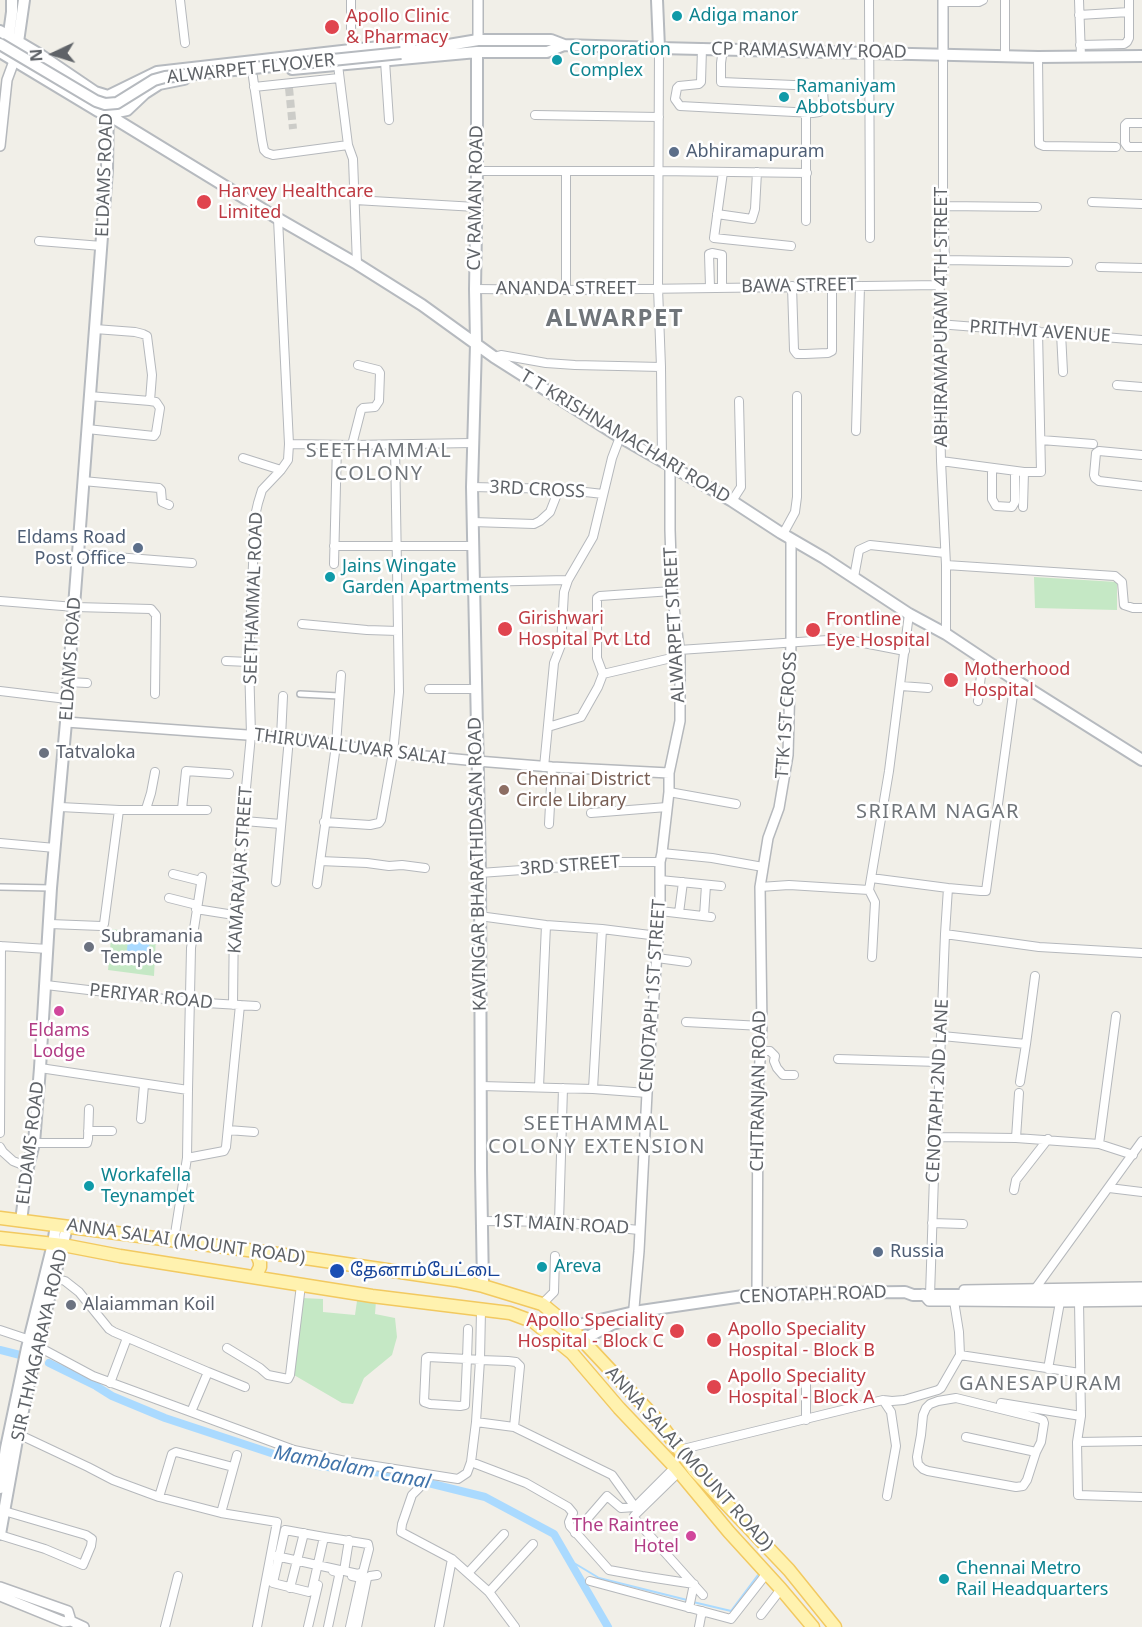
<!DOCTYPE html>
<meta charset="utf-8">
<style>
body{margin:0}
#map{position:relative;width:1142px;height:1627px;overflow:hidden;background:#f1efe8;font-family:"Noto Sans",sans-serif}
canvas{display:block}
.north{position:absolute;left:24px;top:24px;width:60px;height:60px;-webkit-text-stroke:4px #fff;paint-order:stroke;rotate:266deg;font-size:16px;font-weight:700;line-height:24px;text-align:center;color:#5f6368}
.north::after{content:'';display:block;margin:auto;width:21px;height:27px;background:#5f6368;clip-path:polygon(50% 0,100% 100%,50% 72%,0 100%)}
</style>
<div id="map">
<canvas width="1142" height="1627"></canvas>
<div class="north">N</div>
</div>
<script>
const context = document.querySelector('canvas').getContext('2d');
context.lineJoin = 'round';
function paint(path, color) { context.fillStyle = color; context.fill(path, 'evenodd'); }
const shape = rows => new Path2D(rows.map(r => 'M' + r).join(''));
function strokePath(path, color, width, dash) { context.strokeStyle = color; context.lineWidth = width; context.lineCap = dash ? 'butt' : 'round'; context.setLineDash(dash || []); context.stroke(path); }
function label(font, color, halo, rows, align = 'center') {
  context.font = font + ' "Noto Sans","Noto Sans Tamil",sans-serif'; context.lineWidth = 5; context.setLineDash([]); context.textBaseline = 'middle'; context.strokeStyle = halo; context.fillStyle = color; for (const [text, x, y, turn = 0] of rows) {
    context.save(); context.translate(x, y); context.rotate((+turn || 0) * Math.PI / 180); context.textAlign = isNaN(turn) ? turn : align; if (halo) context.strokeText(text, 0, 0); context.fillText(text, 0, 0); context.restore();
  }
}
paint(shape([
 [1034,577,1117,582,1117,610,1035,608],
 [112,929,156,936,154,976,108,970],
 [302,1298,323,1299,323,1312,355,1315,357,1301,376,1301,375,1314,395,1318,397,1337,392,1355,364,1378,353,1404,342,1403,294,1375]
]), '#c5e8c5');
paint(shape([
 [128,938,150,940,147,964,126,962]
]), '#aadaff');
strokePath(shape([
 [569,1560,599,1578,687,1600],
 [693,1602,731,1611,758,1575]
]), '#aadaff', 2);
strokePath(shape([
 [0,1350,24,1356],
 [49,1363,96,1386,112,1396,165,1418,274,1454,318,1466,392,1474,485,1497,554,1534,608,1627]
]), '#aadaff', 8);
strokePath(shape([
 [289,88,293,129]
]), '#ccccc8', 8, [8, 4]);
const pedestrian = shape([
 [300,694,339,696],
 [0,887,51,888]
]);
const minor = shape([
 [180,0,185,43],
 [351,0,351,50],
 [869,0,870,238],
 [1079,0,1081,57],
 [943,2,979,2,983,0],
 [1079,15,1129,12],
 [1080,45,1124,44,1127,42,1129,38,1129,0],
 [659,48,658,288,661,367,662,461],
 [702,48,701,82,699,84,679,86,677,88,675,99,680,106,813,113,819,112,822,110,824,106,823,91,821,87,818,86,721,82,721,63,723,49],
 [943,55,943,206,945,260,940,285,938,324,941,461,946,565,946,634],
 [1005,56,1005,0],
 [1038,57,1039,144,1044,146,1116,147],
 [385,61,389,120],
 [251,63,262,140,264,150,267,153,273,155,348,145],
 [338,65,348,145,353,159,357,264],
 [254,87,339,78],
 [803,112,806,117,806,221],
 [535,115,659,117],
 [1142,123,1127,123,1125,125,1125,143,1128,147,1142,147],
 [477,171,658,171,807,173],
 [566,171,566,290],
 [723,172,714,238,791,246],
 [355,200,476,207],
 [1092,202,1142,204],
 [943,206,1037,207],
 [717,214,752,219,755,209,757,172],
 [39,241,102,246],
 [945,260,1068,262],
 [1100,267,1142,268],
 [792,286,794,350,797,354,805,354,828,353,832,351,832,285],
 [710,287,709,254,712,253,722,255,722,287],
 [475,289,566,290,940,285],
 [938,324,1142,340],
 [95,329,135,332,143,334,147,336,152,375,150,401],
 [1061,333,1063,372],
 [494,357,501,355,546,363,575,365,661,367],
 [1117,385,1142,387],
 [87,429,154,436,156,433,160,408,156,402,150,401,89,396],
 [856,431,860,286],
 [1041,440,1093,444],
 [289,444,352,445,472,443],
 [352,445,361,410,363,408,375,407,379,401,380,373,378,370,358,365],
 [1142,455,1099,451,1096,453,1094,475,1095,478,1099,481,1142,486],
 [243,458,281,470],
 [941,461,1024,472,1041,472,1038,331],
 [992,468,992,499,996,506,1012,507,1015,502,1015,471],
 [83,481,159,488,161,490,162,502,169,505],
 [472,487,559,489,603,494],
 [732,501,741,487,739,401],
 [1023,507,1024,472],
 [473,522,534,524,540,521,550,512,559,489],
 [783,534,795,512,797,497,797,396],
 [334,546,473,546],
 [78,554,192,563],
 [334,564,337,445],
 [946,565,1115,576,1122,582,1124,605,1133,608,1142,608],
 [854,577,859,550,870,545,945,553],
 [474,582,568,580],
 [0,601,75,607,151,609,156,615,155,694],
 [302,624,367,630,398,631],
 [679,650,843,639,905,651],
 [226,661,249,662],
 [603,674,597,658,597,598,600,596,672,591],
 [68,682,87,683],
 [901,686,928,688],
 [429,689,476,689],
 [0,691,67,699],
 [978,701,983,658],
 [548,727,581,717,598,687,603,674,680,656],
 [281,737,283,696],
 [544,767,554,663,561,645,564,592,568,580,593,537,612,458,620,437],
 [669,792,736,804],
 [60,807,119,810,207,810],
 [146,809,151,793,155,772],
 [182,809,186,771,229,774],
 [591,813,667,807],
 [244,821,281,824],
 [324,822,370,825,379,823,381,820,393,753,399,692,395,445],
 [549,824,552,767],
 [0,843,55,848],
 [662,853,712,858,763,867],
 [320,861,367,863,389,866,402,865,425,868],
 [480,873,564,867,605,862,660,862],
 [173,874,201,881],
 [871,878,948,888,981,891,986,891,1015,680],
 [660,880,721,886],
 [276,882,289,738],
 [317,884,336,745,341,675],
 [760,887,789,885,869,890],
 [169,898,197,905],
 [196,909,234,915],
 [660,911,711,917],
 [679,913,683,882],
 [479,916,546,925,602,929,658,936],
 [704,916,706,885],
 [50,924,101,926,104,924,119,810],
 [945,934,1039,947,1142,953],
 [0,946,48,949],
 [872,957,875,902,869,890,889,771,909,614],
 [657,958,687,962],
 [46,985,190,1002,256,1006],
 [233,1005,234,915,251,735,249,662,255,516,258,503,262,490,281,470,288,460,289,444,278,219],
 [686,1022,762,1026],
 [942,1036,1026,1044,1035,976],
 [760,1051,770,1051,775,1056,774,1061,777,1068,783,1075,794,1075],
 [838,1059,939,1062],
 [40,1068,188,1090],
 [1020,1082,1026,1044],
 [481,1086,593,1089,647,1093],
 [539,1087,546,925],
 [593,1089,602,929],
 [141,1119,144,1085],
 [529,1124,562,1123],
 [228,1130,254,1132],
 [88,1131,112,1131],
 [0,1133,1,946],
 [937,1137,1016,1138,1099,1144,1133,1155],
 [1016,1138,1019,1093],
 [34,1143,87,1143,88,1139,89,1109],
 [1099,1144,1116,1016],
 [0,1147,3,1152,13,1161,28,1167],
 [187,1158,224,1151,226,1147,240,1005],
 [1109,1188,1142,1192],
 [1014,1190,1016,1180,1048,1139],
 [482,1221,559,1222,639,1230],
 [559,1222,563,1088],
 [932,1223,963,1224],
 [174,1240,187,1158,188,1090,191,948,202,877],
 [54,1278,65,1281,79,1292,109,1329,114,1332,208,1372,191,1412],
 [1035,1289,1142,1141],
 [930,1295,935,1147,937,1137,945,934,948,888],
 [1079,1302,1081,1416,1077,1442,1078,1495,1142,1497],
 [542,1304,554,1292,555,1256],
 [468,1329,467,1359,465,1405,460,1406,430,1404,424,1402,426,1358,428,1357,467,1359,480,1360,508,1361,516,1362,520,1366,514,1427],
 [0,1330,30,1340],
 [37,1346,93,1376,294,1450,350,1462,458,1479,467,1473,471,1462,476,1422,480,1360,481,1310],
 [227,1348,260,1368,268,1375,288,1379,290,1375,301,1285],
 [960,1355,1080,1373],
 [1048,1369,1060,1302],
 [208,1372,245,1387],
 [110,1383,127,1338],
 [806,1383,806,1420],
 [883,1400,891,1412,896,1446,887,1496],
 [1001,1403,1081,1416],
 [476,1422,514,1427,612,1475,635,1507],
 [18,1434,88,1467,113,1480,159,1497,221,1513,277,1522,257,1627],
 [966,1437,1036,1452,1041,1442,1044,1423,1043,1420,1037,1418,956,1398,938,1401,930,1404,926,1408,923,1415,921,1435,917,1457,918,1464,923,1469,928,1471,1016,1487,1023,1486,1027,1480,1036,1452],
 [1077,1442,1142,1441],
 [679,1450,883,1400,892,1401,904,1400,938,1390,941,1388,960,1355,959,1332,954,1301],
 [471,1462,526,1483,568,1507,573,1513,569,1522,570,1526,609,1570,642,1576,694,1584,689,1608],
 [679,1472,637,1513,634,1516,635,1519,703,1595],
 [424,1475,419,1488,412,1495,402,1524,401,1532,452,1559,489,1592,515,1627],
 [159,1497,172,1454,176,1452,233,1467],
 [221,1513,237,1455],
 [285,1530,324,1537,312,1590,309,1592,273,1583,285,1530],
 [575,1533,607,1496,621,1508,635,1507,675,1467],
 [0,1535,45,1549,83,1565,91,1546,92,1539,86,1535,4,1511],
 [276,1556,358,1574,363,1572,369,1549,368,1544,324,1537],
 [344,1571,349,1540],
 [468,1573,504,1534],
 [590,1581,731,1619,767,1573],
 [290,1588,304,1533],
 [489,1592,533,1544],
 [761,1615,781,1589],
 [165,1627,178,1576],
 [308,1627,318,1585],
 [328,1627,339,1576,337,1572,333,1571],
 [350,1627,361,1578,352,1576],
 [357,1627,367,1578,370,1576,377,1575],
 [439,1627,452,1559],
 [699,1627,702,1611]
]);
const tertiary = shape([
 [478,40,478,0],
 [943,55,943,0],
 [0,146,7,80,14,61],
 [66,722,289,738,393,753,477,761,552,767,669,773],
 [964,1290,1142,1287],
 [757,1294,758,1094,762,1026,760,887,768,838,779,808,788,755,791,642,791,539],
 [923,1294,929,1301,954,1301,1060,1302,1142,1301],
 [633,1319,639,1251,647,1093,660,911,660,862,662,853,669,792,669,773,680,721,680,656,672,591,670,530,670,467],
 [0,1587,68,1611,71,1621,84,1627],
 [0,1596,64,1622,71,1621]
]);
const secondary = shape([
 [657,0,659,48],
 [0,31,39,54,95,92,108,96],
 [8,41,12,12,12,0],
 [17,49,24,0],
 [0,52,98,111,107,114,277,218,357,264,422,305,494,357,620,437,732,501,781,533,824,558,909,614,946,634,1015,680,1142,760],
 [477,52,477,171,475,289,476,344,472,487,480,873,481,1169,483,1286],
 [401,53,478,40,551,40,564,45,659,48,1038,57,1142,56],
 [292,69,477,52,547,52,564,45],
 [108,96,157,72,351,50,400,45,412,49],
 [107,114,127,110,145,93,159,84,184,79],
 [21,1221,28,1167,34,1143,40,1068,51,888,66,722,67,699,107,170,108,96],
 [570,1327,634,1312,757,1294,905,1292,913,1295,1142,1295],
 [562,1344,582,1340,612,1324,624,1321],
 [0,1488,6,1448,27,1348,53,1244,56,1225],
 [0,1534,18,1434,37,1346,67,1227]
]);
const primary = shape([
 [0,1218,271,1253,455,1280,483,1286,542,1304,570,1327,659,1422,694,1470,789,1570,835,1627],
 [0,1238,63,1245,120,1256,372,1296,510,1313,534,1322,572,1353,619,1408,675,1467,729,1532,781,1589,813,1627],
 [255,1277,260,1267,260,1262,256,1252]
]);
strokePath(pedestrian, '#b5b8bc', 8);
strokePath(minor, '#b5b8bc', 10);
strokePath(tertiary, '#b5b8bc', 12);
strokePath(secondary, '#b6babf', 14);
strokePath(primary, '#f2c960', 15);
strokePath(pedestrian, '#fff', 5);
strokePath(minor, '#fff', 8);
strokePath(tertiary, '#fff', 9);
strokePath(secondary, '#fff', 10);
strokePath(primary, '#fff2af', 12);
const secondaryBridge = shape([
 [0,44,96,101,105,104,117,103,154,80,165,77,401,53]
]);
strokePath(secondaryBridge, '#b6babf', 14, []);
strokePath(secondaryBridge, '#fff', 10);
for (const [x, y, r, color] of [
 [677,16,6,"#0f9aa8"],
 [332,27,8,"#e0444e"],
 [557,60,6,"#0f9aa8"],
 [784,97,6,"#0f9aa8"],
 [674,152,6,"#5c6f8a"],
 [204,202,8,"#e0444e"],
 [138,548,6,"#5c6f8a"],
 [330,577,6,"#0f9aa8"],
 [505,629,8,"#e0444e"],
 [813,630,8,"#e0444e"],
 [951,680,8,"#e0444e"],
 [44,753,6,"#6b7280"],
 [504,790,6,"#8d6e63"],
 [89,947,6,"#6b7280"],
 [59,1011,6,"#d1479c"],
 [89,1186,6,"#0f9aa8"],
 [878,1252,6,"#5c6f8a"],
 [542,1267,6,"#0f9aa8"],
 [337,1271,8,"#1a4fb4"],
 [71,1305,6,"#6b7280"],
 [677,1331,8,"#e0444e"],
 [714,1340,8,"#e0444e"],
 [714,1387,8,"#e0444e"],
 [691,1536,6,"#d1479c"],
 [944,1579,6,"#0f9aa8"]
]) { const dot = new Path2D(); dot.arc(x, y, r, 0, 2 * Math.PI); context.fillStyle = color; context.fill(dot); strokePath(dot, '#fff', 2); }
label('18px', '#0d838f', '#fff', [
 ["Adiga manor",689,16],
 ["Corporation",569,50],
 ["Complex",569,71],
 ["Ramaniyam",796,87],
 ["Abbotsbury",796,108],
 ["Jains Wingate",342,567],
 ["Garden Apartments",342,588],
 ["Workafella",101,1176],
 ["Teynampet",101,1197],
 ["Areva",554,1267],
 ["Chennai Metro",956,1569],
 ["Rail Headquarters",956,1590]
], 'left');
label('18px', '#be3a42', '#fff', [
 ["Apollo Clinic",346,17],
 ["& Pharmacy",346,38],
 ["Harvey Healthcare",218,192],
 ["Limited",218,213],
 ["Girishwari",518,619],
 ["Hospital Pvt Ltd",518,640],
 ["Frontline",826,620],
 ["Eye Hospital",826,641],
 ["Motherhood",964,670],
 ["Hospital",964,691],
 ["Apollo Speciality",664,1321,"right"],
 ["Hospital - Block C",664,1342,"right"],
 ["Apollo Speciality",728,1330],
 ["Hospital - Block B",728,1351],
 ["Apollo Speciality",728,1377],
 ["Hospital - Block A",728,1398]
], 'left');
label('18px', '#5f6368', '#fff', [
 ["CP RAMASWAMY ROAD",809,51,1],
 ["ALWARPET FLYOVER",251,69,-6],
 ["ELDAMS ROAD",105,175,-88],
 ["CV RAMAN ROAD",476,198,-89],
 ["BAWA STREET",799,286,-1],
 ["ANANDA STREET",566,289],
 ["ABHIRAMAPURAM 4TH STREET",942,317,-90],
 ["PRITHVI AVENUE",1040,332,4],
 ["T T KRISHNAMACHARI ROAD",625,437,31],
 ["3RD CROSS",537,490,3],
 ["SEETHAMMAL ROAD",254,598,-88],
 ["ALWARPET STREET",675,625,-93],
 ["ELDAMS ROAD",71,659,-86],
 ["TTK 1ST CROSS",787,715,-86],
 ["THIRUVALLUVAR SALAI",350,747,7],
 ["KAVINGAR BHARATHIDASAN ROAD",478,864,-91],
 ["3RD STREET",570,866,-4],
 ["KAMARAJAR STREET",241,870,-86],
 ["CENOTAPH 1ST STREET",653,996,-86],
 ["PERIYAR ROAD",151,997,6],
 ["CHITRANJAN ROAD",759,1091,-89],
 ["CENOTAPH 2ND LANE",938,1091,-87],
 ["ELDAMS ROAD",31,1143,-83],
 ["1ST MAIN ROAD",561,1225,3],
 ["ANNA SALAI (MOUNT ROAD)",186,1242,8],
 ["CENOTAPH ROAD",813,1295,-2],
 ["SIR THYAGARAYA ROAD",40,1345,-77],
 ["ANNA SALAI (MOUNT ROAD)",689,1459,48]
]);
label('18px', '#4e5e75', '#fff', [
 ["Abhiramapuram",686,152],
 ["Eldams Road",126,538,"right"],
 ["Post Office",126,559,"right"],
 ["Russia",890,1252]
], 'left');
label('18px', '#5b616d', '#fff', [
 ["Tatvaloka",56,753],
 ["Subramania",101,937],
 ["Temple",101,958],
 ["Alaiamman Koil",83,1305]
], 'left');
label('18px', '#785e54', '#fff', [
 ["Chennai District",516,780],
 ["Circle Library",516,801]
], 'left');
label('18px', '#b23c85', '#fff', [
 ["Eldams",59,1031],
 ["Lodge",59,1052],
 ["The Raintree",679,1526,"right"],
 ["Hotel",679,1547,"right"]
]);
label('18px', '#164399', '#fff', [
 ["தேனாம்பேட்டை",350,1271]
], 'left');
context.letterSpacing = '1.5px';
label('20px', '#70757a', '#fff', [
 ["SEETHAMMAL",379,451],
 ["COLONY",379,474],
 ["SRIRAM NAGAR",938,812],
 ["SEETHAMMAL",597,1124],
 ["COLONY EXTENSION",597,1147],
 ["GANESAPURAM",1041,1384]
]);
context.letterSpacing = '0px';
label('italic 20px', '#4174aa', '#fff', [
 ["Mambalam Canal",352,1468,11]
]);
context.letterSpacing = '1.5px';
label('bold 24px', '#70757a', '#fff', [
 ["ALWARPET",615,319]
]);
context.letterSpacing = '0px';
</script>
